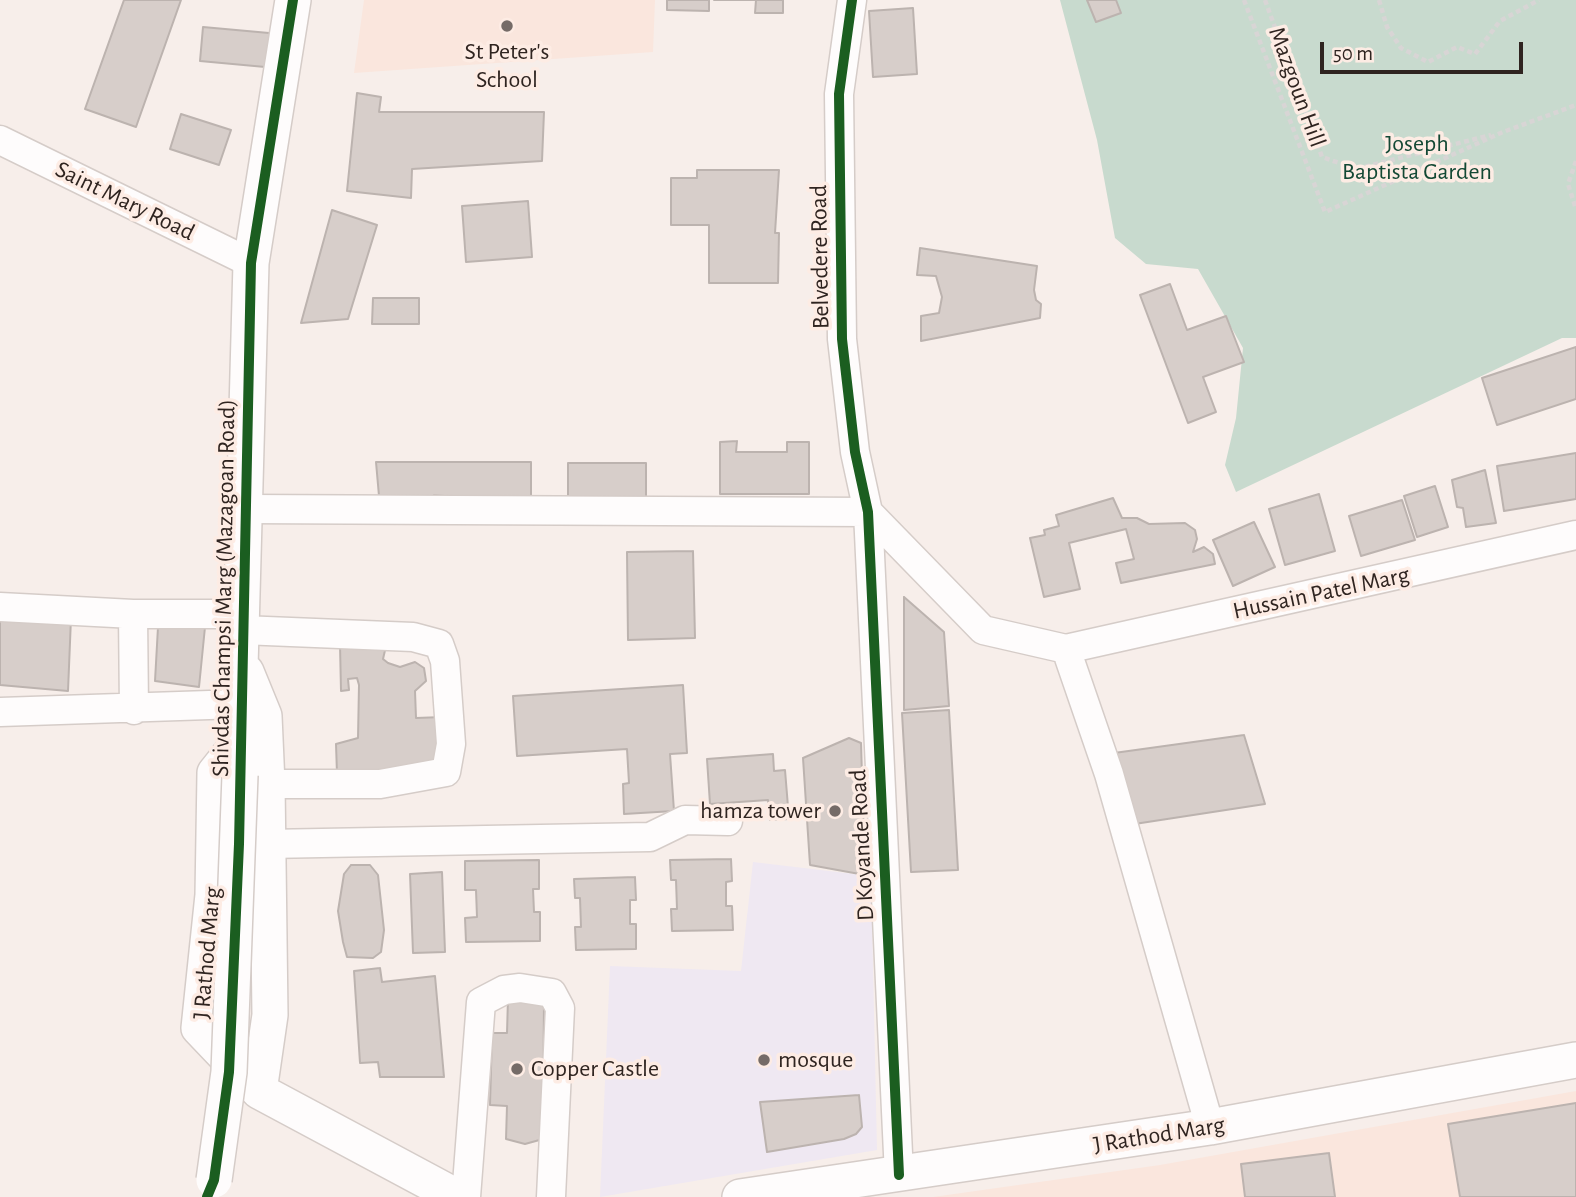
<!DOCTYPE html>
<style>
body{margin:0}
#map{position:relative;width:1576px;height:1197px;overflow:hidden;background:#f7eeea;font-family:"Alegreya Sans",sans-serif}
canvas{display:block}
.scale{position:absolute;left:1320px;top:42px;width:203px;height:32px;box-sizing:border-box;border:4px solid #2f2420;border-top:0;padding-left:9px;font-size:21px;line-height:24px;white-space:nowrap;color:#2f2420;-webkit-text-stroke:5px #fdece4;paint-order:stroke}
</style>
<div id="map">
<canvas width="1576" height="1197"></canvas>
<div class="scale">50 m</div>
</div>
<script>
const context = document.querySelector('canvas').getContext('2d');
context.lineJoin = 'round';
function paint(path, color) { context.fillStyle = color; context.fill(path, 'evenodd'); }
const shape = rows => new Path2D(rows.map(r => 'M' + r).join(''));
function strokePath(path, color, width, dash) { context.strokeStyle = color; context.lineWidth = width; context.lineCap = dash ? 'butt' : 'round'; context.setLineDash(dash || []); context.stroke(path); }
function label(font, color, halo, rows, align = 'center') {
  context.font = font + ' "Alegreya Sans",sans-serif'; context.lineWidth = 7; context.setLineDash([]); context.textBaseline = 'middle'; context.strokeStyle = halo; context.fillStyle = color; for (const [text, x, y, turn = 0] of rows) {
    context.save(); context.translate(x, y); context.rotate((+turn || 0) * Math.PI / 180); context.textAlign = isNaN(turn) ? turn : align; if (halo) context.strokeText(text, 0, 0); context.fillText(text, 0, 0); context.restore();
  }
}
paint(shape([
 [753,862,871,876,877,1150,600,1197,610,966,741,971]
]), '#efe8f2');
paint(shape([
 [364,0,655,0,653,52,354,73],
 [1576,1091,1576,1197,933,1197,1160,1165]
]), '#fae6dd');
paint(shape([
 [1060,0,1576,0,1576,338,1562,338,1236,492,1225,465,1236,418,1243,348,1198,269,1146,264,1115,238,1097,140]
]), '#c8dace');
const building = shape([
 [124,0,181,0,136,127,85,109,124,0],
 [667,0,709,0,709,11,667,10,667,0],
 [714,0,783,0,783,13,755,13,756,0,714,0],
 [1087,0,1116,0,1121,13,1096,22,1087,0],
 [913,8,917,74,873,77,869,11,913,8],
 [203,27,280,34,276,68,200,61,203,27],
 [357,93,381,97,379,112,544,112,542,161,412,169,411,198,347,191,357,93],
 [181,114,231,130,219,165,170,149,181,114],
 [697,170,779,170,775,233,779,233,778,283,709,283,709,225,671,225,671,178,697,178,697,170],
 [528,201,532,257,466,262,462,206,528,201],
 [332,210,377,225,348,319,301,323,332,210],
 [920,248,1037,266,1034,290,1036,300,1041,304,1040,318,921,341,921,316,939,313,942,297,936,276,917,275,920,248],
 [1170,284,1187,330,1226,316,1244,362,1203,377,1216,412,1188,423,1140,295,1170,284],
 [373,298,419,298,419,324,372,324,373,298],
 [1576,347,1576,399,1497,425,1482,378,1576,347],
 [737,441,736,452,787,452,787,442,809,442,809,494,720,494,720,442,737,441],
 [1576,453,1576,499,1504,511,1497,466,1576,453],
 [376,462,531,462,531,502,444,502,444,496,434,495,434,502,379,496,376,462],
 [568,463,646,463,646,503,568,503,568,463],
 [1485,470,1496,523,1466,527,1463,508,1457,507,1452,480,1485,470],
 [1435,486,1448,527,1417,537,1404,496,1435,486],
 [1319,494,1335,551,1285,565,1269,509,1319,494],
 [1113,498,1122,518,1137,518,1149,524,1185,523,1195,530,1197,539,1193,552,1204,547,1213,554,1215,564,1121,583,1116,563,1134,559,1126,529,1069,543,1080,589,1044,597,1030,538,1045,535,1044,530,1059,526,1056,515,1113,498],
 [1402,500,1415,540,1361,556,1349,516,1402,500],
 [1254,522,1275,567,1233,586,1213,540,1254,522],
 [693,551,695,638,628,640,627,552,693,551],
 [904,597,944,632,949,706,904,710,904,597],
 [0,615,71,618,68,691,0,685,0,615],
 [158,627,205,627,199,687,155,681,158,627],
 [340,645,386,646,383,659,388,663,400,667,415,662,424,668,426,681,415,691,416,718,443,717,442,765,337,774,336,744,358,738,359,685,357,678,348,679,349,690,341,691,340,645],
 [683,685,687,753,670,754,674,811,624,814,623,784,629,783,627,749,517,756,513,696,683,685],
 [949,710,958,870,911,872,902,713,949,710],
 [1244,735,1265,804,1128,825,1114,753,1244,735],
 [849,738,861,743,865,875,810,865,803,758,849,738],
 [773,754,774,771,785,770,789,819,770,820,768,800,710,804,707,759,773,754],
 [731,859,732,881,726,882,726,906,732,906,733,930,672,931,671,909,677,909,676,880,671,880,670,860,731,859],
 [539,860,539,889,533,889,534,912,540,912,540,941,466,942,465,918,477,917,476,890,465,890,465,861,539,860],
 [351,865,370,865,378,875,384,930,381,952,373,958,347,957,343,942,338,911,344,874,351,865],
 [442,872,445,952,413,953,410,874,442,872],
 [635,877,636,900,630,900,630,924,636,924,636,949,576,950,575,927,581,927,580,898,575,898,574,879,635,877],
 [380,968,382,982,435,976,444,1077,380,1077,378,1062,360,1063,354,971,380,968],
 [508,998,544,999,543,1139,525,1144,506,1139,507,1106,490,1105,492,1033,507,1033,508,998],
 [859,1095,862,1127,856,1134,844,1139,767,1152,760,1102,859,1095],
 [1576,1103,1576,1197,1460,1197,1448,1124,1576,1103],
 [1329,1153,1335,1197,1245,1197,1241,1164,1329,1153]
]);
paint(building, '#d7ceca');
strokePath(building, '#bcb3af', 2);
const minor = shape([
 [852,0,839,94,842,339,855,452,868,512,899,1175],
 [0,140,251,263],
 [247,509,868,512],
 [868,512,983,630,1066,649],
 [0,607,133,614,243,614],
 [133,614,134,710],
 [242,630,413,637,439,644,445,661,451,744,446,772,380,784,267,784],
 [1066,649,1576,535],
 [1066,649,1109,774,1210,1127],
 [0,712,239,704],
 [267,844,650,837,685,820,728,821],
 [466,1197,481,1002,504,990,520,988,552,993,560,1008,551,1197]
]);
const tertiary = shape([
 [246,672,264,716,267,784,270,1015,259,1091],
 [239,743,215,773,213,895,199,1028,259,1091,457,1197],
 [240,775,239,704,251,263,293,0],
 [740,1197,1210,1127,1576,1060]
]);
strokePath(minor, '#d5ccc8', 31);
strokePath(tertiary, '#d5ccc8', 38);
strokePath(shape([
 [1244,0,1325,212,1503,132,1576,105],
 [1265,0,1322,157,1356,169,1491,135],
 [1379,0,1387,27,1401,48,1428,62,1457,47,1475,54,1500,21,1539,0],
 [1576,161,1568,184,1576,209]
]), '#d8d5d5', 4.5, [5, 3.5]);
strokePath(minor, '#fefcfc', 28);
strokePath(tertiary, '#fefcfc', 35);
const tertiaryBridge = shape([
 [214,1180,229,1072,240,775]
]);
strokePath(tertiaryBridge, '#d5ccc8', 38, []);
strokePath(tertiaryBridge, '#fefcfc', 35);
strokePath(shape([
 [852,0,839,94,842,339,855,452,868,512,899,1175],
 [207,1197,214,1180,229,1072,239,844,251,263,293,0]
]), '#1b5e20', 10);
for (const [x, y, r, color] of [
 [507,26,7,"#756b67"],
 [835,811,7,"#756b67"],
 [764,1060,7,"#756b67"],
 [517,1069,7,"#756b67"]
]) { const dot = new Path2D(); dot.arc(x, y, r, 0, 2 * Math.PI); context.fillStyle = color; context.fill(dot); strokePath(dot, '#fdece4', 2.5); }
label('24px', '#2f2420', '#fdece4', [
 ["St Peter's",507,52,"center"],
 ["School",507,80,"center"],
 ["hamza tower",821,811,"right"],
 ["mosque",778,1060],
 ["Copper Castle",531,1069]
], 'left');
label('24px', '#2f2420', '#fdece4', [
 ["Mazgoun Hill",1297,87,70],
 ["Saint Mary Road",125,201,26],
 ["Belvedere Road",820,257,-91],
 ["Shivdas Champsi Marg (Mazagoan Road)",224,588,-89],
 ["Hussain Patel Marg",1321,593,-12],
 ["D Koyande Road",862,845,-93],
 ["J Rathod Marg",207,953,-85],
 ["J Rathod Marg",1159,1135,-9]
]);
label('24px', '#134834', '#fdece4', [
 ["Joseph",1417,144],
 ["Baptista Garden",1417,172]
]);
</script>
